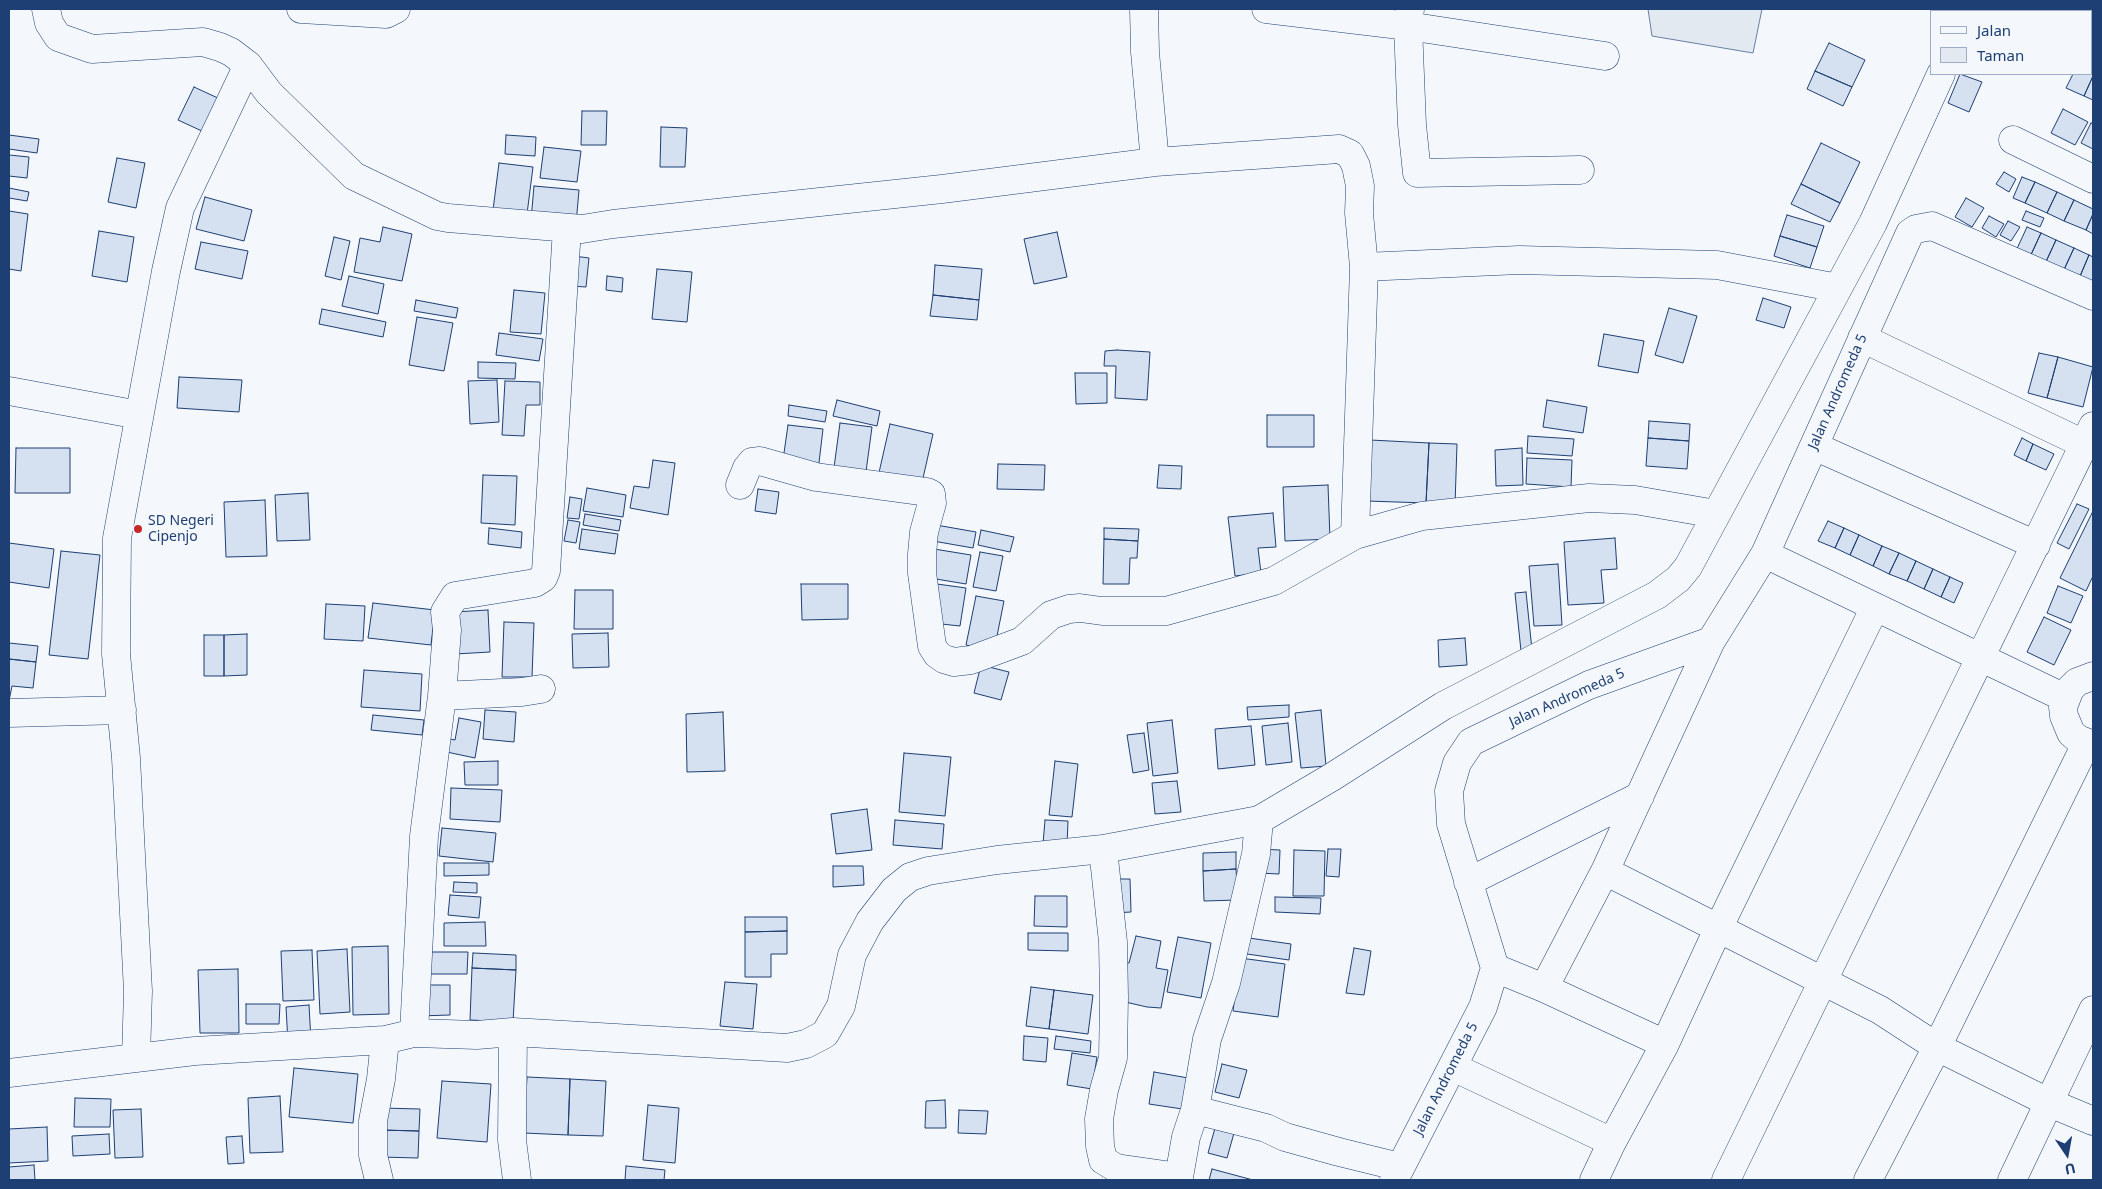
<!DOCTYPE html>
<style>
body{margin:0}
#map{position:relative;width:2102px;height:1189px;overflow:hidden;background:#f4f7fb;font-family:"Noto Sans",sans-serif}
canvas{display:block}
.frame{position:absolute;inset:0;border:10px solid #1d3f73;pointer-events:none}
.legend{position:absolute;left:1930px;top:10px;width:162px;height:65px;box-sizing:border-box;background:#f4f7fb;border:1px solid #9eadc5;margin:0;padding:6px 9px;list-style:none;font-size:15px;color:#1d3f73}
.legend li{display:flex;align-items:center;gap:10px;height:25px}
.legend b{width:25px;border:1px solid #9eadc5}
.north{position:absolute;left:2042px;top:1129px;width:50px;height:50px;-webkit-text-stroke:4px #f4f7fb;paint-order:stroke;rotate:168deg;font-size:14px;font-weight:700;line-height:20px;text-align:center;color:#1d3f73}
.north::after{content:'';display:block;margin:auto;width:18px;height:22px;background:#1d3f73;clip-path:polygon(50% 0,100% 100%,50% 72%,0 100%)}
</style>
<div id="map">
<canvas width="2102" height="1189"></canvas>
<div class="frame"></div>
<ul class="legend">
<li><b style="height:6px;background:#f4f7fb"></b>Jalan</li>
<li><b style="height:14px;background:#e3e9f0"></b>Taman</li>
</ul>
<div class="north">U</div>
</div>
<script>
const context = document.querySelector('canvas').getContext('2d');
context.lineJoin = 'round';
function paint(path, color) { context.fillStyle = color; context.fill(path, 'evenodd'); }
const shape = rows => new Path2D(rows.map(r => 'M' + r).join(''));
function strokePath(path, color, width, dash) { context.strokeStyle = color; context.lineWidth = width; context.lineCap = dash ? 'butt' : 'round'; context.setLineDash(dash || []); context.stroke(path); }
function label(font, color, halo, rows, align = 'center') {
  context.font = font + ' "Noto Sans",sans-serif'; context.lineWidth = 4; context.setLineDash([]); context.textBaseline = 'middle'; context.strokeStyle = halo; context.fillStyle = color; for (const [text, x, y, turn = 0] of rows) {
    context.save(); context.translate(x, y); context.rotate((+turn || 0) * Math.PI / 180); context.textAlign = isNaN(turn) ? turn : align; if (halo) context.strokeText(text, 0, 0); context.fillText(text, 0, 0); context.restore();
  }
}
const green = shape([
 [1648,9,1762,9,1753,53,1652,36,1648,9]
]);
paint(green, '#e3e9f0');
strokePath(green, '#687fa3', 1);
const building = shape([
 [1829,43,1865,60,1852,87,1815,71,1829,43],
 [2091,69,2093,70,2093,76,2084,96,2066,88,2073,74,2091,74,2091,69],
 [1815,71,1852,87,1843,106,1807,89,1815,71],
 [1960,74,1982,82,1969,112,1948,103,1960,74],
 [2093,76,2093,100,2084,96,2093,76],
 [194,87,220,99,204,132,178,120,194,87],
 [2063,109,2088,122,2075,145,2051,133,2063,109],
 [582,111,607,111,606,145,581,145,582,111],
 [2091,123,2093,124,2093,149,2081,143,2091,123],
 [661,127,687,128,685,167,660,167,661,127],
 [9,135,39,139,37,153,9,149,9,135],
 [506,135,536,137,535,156,505,154,506,135],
 [1821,143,1860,162,1840,203,1801,184,1821,143],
 [544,147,581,151,577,182,540,178,544,147],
 [9,155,29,157,27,178,9,176,9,155],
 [117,158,145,163,136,208,108,202,117,158],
 [499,163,533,167,527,214,493,210,499,163],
 [2004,172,2016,179,2009,192,1996,184,2004,172],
 [2022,177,2035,182,2025,203,2013,198,2022,177],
 [2035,182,2057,192,2047,213,2025,203,2035,182],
 [1801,184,1840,203,1830,222,1791,204,1801,184],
 [534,186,579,190,576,224,531,220,534,186],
 [9,188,29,192,27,201,9,198,9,188],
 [2057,192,2074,200,2064,221,2047,213,2057,192],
 [205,197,252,210,244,241,196,229,205,197],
 [1966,198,1984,208,1972,227,1955,217,1966,198],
 [2074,200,2093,209,2093,214,2086,230,2064,221,2074,200],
 [9,211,28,214,21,271,9,269,9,211],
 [2026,211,2044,218,2040,227,2022,220,2026,211],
 [2093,214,2093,234,2086,230,2093,214],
 [1787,215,1824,226,1817,247,1780,236,1787,215],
 [1989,216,2004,224,1996,237,1982,228,1989,216],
 [2008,221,2020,227,2011,241,2000,235,2008,221],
 [383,227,412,234,402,281,354,272,360,238,380,242,383,227],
 [2027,227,2041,233,2029,259,2015,253,2027,227],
 [99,231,134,237,127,282,92,276,99,231],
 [1057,232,1067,277,1034,284,1024,239,1057,232],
 [2041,233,2056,240,2044,266,2029,259,2041,233],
 [1780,236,1817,247,1810,268,1774,256,1780,236],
 [334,237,350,241,341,280,325,276,334,237],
 [2056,240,2074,248,2062,274,2044,266,2056,240],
 [201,242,248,251,242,279,195,269,201,242],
 [2074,248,2089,255,2078,281,2062,274,2074,248],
 [2089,255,2093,257,2093,288,2078,281,2089,255],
 [574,256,589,258,586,287,571,286,574,256],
 [935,265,982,269,979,300,933,295,935,265],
 [657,269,692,272,687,322,652,319,657,269],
 [349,276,384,284,378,314,342,306,349,276],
 [607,276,623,278,622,292,606,290,607,276],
 [514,290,545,293,541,334,510,332,514,290],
 [933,295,979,300,977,320,930,316,933,295],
 [1763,298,1791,307,1784,328,1756,320,1763,298],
 [416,300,458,308,456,318,414,311,416,300],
 [1669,308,1697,316,1683,363,1655,355,1669,308],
 [322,309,386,322,383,337,319,324,322,309],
 [417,317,453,323,444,371,409,365,417,317],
 [499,333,543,339,539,361,496,355,499,333],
 [1604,334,1644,341,1638,373,1598,366,1604,334],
 [1117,350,1150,352,1147,400,1115,398,1116,366,1104,366,1105,351,1117,350],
 [2039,353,2058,357,2047,398,2028,393,2039,353],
 [2058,357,2093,367,2083,407,2047,398,2058,357],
 [478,362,516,363,515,379,478,378,478,362],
 [1075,373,1107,373,1107,403,1076,404,1075,373],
 [179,377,242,380,239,412,177,408,179,377],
 [497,380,499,422,470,424,468,381,497,380],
 [505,381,540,382,540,405,526,405,524,436,502,435,505,381],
 [837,400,880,411,877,426,833,416,837,400],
 [1547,400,1587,407,1583,433,1543,427,1547,400],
 [789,405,827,411,825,422,788,416,789,405],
 [1267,415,1314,415,1314,447,1267,447,1267,415],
 [1649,421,1690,424,1689,441,1648,438,1649,421],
 [840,423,872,427,865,479,833,475,840,423],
 [890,424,933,434,921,487,878,477,890,424],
 [788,425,823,429,818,471,782,467,788,425],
 [1528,436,1574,439,1572,456,1527,453,1528,436],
 [1648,438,1689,441,1687,469,1646,466,1648,438],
 [2022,438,2033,444,2026,461,2014,455,2022,438],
 [1370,440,1429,443,1426,503,1367,501,1370,440],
 [1429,443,1457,444,1455,505,1426,503,1429,443],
 [2033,444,2054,454,2046,470,2026,461,2033,444],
 [16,448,70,448,70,493,15,493,16,448],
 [1522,448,1523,485,1496,486,1495,450,1522,448],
 [1527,458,1572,460,1571,487,1526,484,1527,458],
 [653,460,675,463,668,515,630,508,634,486,649,488,653,460],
 [998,464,1045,465,1044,490,997,489,998,464],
 [1159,465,1182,466,1181,489,1157,488,1159,465],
 [483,475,517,476,515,525,481,523,483,475],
 [1328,485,1330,539,1285,541,1283,487,1328,485],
 [587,488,626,495,623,517,583,511,587,488],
 [758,489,779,492,776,514,755,511,758,489],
 [308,493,310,540,277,541,275,495,308,493],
 [570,497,582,499,579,519,567,518,570,497],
 [265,500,267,556,226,557,224,502,265,500],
 [2077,504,2089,509,2069,549,2057,543,2077,504],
 [2093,511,2093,576,2086,591,2060,578,2093,511],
 [1273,513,1276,547,1258,548,1261,573,1235,576,1228,517,1273,513],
 [585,514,621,520,619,531,583,525,585,514],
 [568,520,580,522,576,543,564,541,568,520],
 [1828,521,1844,528,1835,548,1818,541,1828,521],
 [936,525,976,532,973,548,933,541,936,525],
 [489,528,522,532,521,548,488,544,489,528],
 [1104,528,1139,529,1138,541,1104,539,1104,528],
 [1844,528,1859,535,1850,555,1835,548,1844,528],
 [582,529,618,534,615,554,579,549,582,529],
 [981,530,1014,537,1010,552,978,545,981,530],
 [1859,535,1882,546,1873,566,1850,555,1859,535],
 [1615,538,1617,569,1601,570,1604,603,1568,605,1564,542,1615,538],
 [1104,539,1138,541,1137,558,1130,558,1129,584,1103,584,1104,539],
 [9,543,54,549,49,588,9,582,9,543],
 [1882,546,1899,553,1889,574,1873,566,1882,546],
 [934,549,971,555,966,584,930,578,934,549],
 [61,551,100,555,88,659,49,655,61,551],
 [980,552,1003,556,996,591,973,587,980,552],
 [1899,553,1916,561,1907,581,1889,574,1899,553],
 [1916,561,1933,569,1924,589,1907,581,1916,561],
 [1558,564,1562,625,1534,626,1529,566,1558,564],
 [1933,569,1950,577,1941,597,1924,589,1933,569],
 [1950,577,1963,583,1954,603,1941,597,1950,577],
 [801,584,848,584,848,619,802,620,801,584],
 [937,584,966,588,960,626,932,623,937,584],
 [2058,586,2083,596,2071,623,2047,613,2058,586],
 [575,590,613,590,613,629,574,629,575,590],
 [1526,592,1532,650,1521,651,1515,593,1526,592],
 [976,596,1004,601,994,651,966,645,976,596],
 [373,603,435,610,431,645,368,638,373,603],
 [326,604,365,606,363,641,324,639,326,604],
 [488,610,490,652,455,654,454,612,488,610],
 [2044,617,2071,630,2054,665,2027,652,2044,617],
 [504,622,534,623,532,677,502,677,504,622],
 [608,633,609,667,573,668,572,634,608,633],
 [247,634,247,675,224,676,224,635,247,634],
 [204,635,224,635,224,676,204,676,204,635],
 [1465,638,1467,665,1439,667,1438,640,1465,638],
 [9,643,38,646,36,662,9,659,9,643],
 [9,659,36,662,33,688,12,686,9,701,9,659],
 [981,665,1009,672,1001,700,974,693,981,665],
 [364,670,422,674,420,711,361,707,364,670],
 [1289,705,1289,717,1248,720,1247,707,1289,705],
 [485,710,516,712,514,742,483,739,485,710],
 [1321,710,1326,766,1301,768,1295,713,1321,710],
 [723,712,725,771,687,772,686,714,723,712],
 [373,715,424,720,422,735,371,730,373,715],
 [459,718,481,722,475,758,442,751,444,738,455,740,459,718],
 [1172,720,1178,773,1153,776,1147,723,1172,720],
 [1288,723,1292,762,1266,765,1262,726,1288,723],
 [1251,726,1255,765,1218,769,1215,729,1251,726],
 [1144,733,1149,770,1133,773,1127,735,1144,733],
 [904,753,951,757,945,816,899,812,904,753],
 [498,761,498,785,465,785,464,762,498,761],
 [1055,761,1078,764,1072,817,1049,815,1055,761],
 [1177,781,1181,812,1155,814,1152,783,1177,781],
 [451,788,502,790,500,822,450,819,451,788],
 [867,809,872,850,836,854,831,814,867,809],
 [895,820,944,824,942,849,893,845,895,820],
 [1045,820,1068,821,1067,845,1043,844,1045,820],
 [442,828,496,833,493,862,439,856,442,828],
 [1259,849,1280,850,1279,874,1258,873,1259,849],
 [1328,849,1341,849,1339,877,1326,876,1328,849],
 [1294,850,1325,851,1324,896,1293,896,1294,850],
 [1236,852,1236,869,1203,871,1203,853,1236,852],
 [444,863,489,863,489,875,444,876,444,863],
 [833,866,863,866,864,885,833,887,833,866],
 [1236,869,1238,900,1204,901,1203,871,1236,869],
 [1111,879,1130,879,1131,912,1112,913,1111,879],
 [454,882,477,883,477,893,453,892,454,882],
 [450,895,481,897,479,918,448,915,450,895],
 [1035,896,1067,896,1067,927,1034,926,1035,896],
 [1275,897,1321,898,1320,914,1275,912,1275,897],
 [745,917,787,917,787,931,745,932,745,917],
 [485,922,486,946,444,946,444,923,485,922],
 [787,931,787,954,771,954,771,977,745,977,745,932,787,931],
 [1028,933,1068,933,1068,951,1028,950,1028,933],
 [1136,936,1161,941,1156,968,1168,970,1161,1008,1147,1007,1121,1001,1127,963,1129,963,1136,936],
 [1178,937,1211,943,1201,998,1167,992,1178,937],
 [1249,938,1291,944,1289,960,1247,954,1249,938],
 [388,946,389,1014,353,1015,352,947,388,946],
 [1354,948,1371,951,1364,995,1346,993,1354,948],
 [347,949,350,1012,320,1014,317,951,347,949],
 [312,950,314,1000,283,1001,281,951,312,950],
 [422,952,468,952,467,974,422,974,422,952],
 [473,953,516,955,516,970,472,968,473,953],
 [1240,958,1285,964,1278,1017,1233,1011,1240,958],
 [472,968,516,970,513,1022,470,1020,472,968],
 [238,969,239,1033,200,1033,198,970,238,969],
 [725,982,757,984,753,1029,720,1026,725,982],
 [418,985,450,985,450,1015,418,1016,418,985],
 [1031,987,1054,990,1049,1029,1026,1026,1031,987],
 [1054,990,1093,995,1088,1034,1049,1029,1054,990],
 [246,1004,280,1004,279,1024,246,1024,246,1004],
 [309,1005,311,1041,288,1043,286,1007,309,1005],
 [1024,1036,1048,1038,1046,1062,1023,1060,1024,1036],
 [1056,1036,1091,1041,1090,1053,1054,1049,1056,1036],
 [1072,1053,1097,1057,1092,1089,1067,1085,1072,1053],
 [1222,1064,1247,1070,1239,1098,1215,1092,1222,1064],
 [294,1068,358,1074,353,1123,289,1117,294,1068],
 [1154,1072,1194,1079,1189,1110,1149,1104,1154,1072],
 [527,1077,570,1079,568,1135,524,1133,527,1077],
 [570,1079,606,1081,603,1136,568,1135,570,1079],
 [442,1081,491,1084,487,1142,437,1138,442,1081],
 [280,1096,283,1152,250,1153,248,1098,280,1096],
 [75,1098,111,1099,110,1127,74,1127,75,1098],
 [945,1100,946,1128,925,1128,926,1101,945,1100],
 [648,1105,679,1108,675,1163,643,1160,648,1105],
 [381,1108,420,1109,419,1131,380,1130,381,1108],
 [141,1109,143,1157,115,1158,113,1110,141,1109],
 [959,1110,988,1111,986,1134,958,1133,959,1110],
 [1217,1121,1236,1126,1227,1158,1208,1153,1217,1121],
 [47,1127,48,1161,9,1163,9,1129,47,1127],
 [380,1130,419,1131,418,1158,380,1157,380,1130],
 [109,1134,110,1154,73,1156,72,1136,109,1134],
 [242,1136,244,1163,228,1164,226,1137,242,1136],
 [34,1165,35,1180,9,1180,9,1167,34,1165],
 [626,1166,665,1170,664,1180,625,1180,626,1166],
 [1212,1169,1253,1180,1209,1180,1212,1169]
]);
paint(building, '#d5e0f0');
strokePath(building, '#1d3f73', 1);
const minor = shape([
 [46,9,49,23,58,37,92,49,203,42,220,47,231,52,248,65,269,93,354,176,437,216,448,218,582,229,613,224,942,189,1155,162,1339,149,1350,154,1356,166,1360,186,1359,213,1364,267,1355,535],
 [301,9,386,14,396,9],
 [1144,9,1145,52,1155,162],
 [1266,9,1408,26,1605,56],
 [1410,9,1408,26,1412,125,1417,173,1580,170],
 [1972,11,1973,9],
 [2091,52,2093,53],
 [2013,140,2093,179],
 [1364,267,1519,260,1717,265,1838,288],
 [1862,338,2084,444],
 [9,391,139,415],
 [1814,446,2036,545],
 [740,485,747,468,752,462,760,461,816,477,927,492,931,494,932,503,924,532,922,554,922,573,932,646,937,654,944,659,954,662,971,660,1022,641,1051,615,1069,609,1080,608,1102,611,1166,611,1274,581,1355,535,1422,516,1589,498,1635,500,1716,514],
 [1765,554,2065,698],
 [2093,676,2077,682,2070,689,2063,707,2064,716,2071,733,2078,739,2093,745],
 [442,696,522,692,541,689],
 [9,713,122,710],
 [1103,849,1113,942,1114,997,1113,1058,1104,1090,1099,1119,1100,1146,1103,1160,1116,1168,1179,1177,1186,1137,1195,1110,1207,1039,1226,983,1256,854,1259,820],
 [1605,871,1880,1010,1937,1047,2050,1103,2093,1121],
 [1468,882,1640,796],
 [1495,968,1544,988,1665,1044],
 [1544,988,1605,871,1711,641,1765,554,1910,233,1916,229,1932,226,2093,296],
 [513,1032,512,1140,517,1180],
 [414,1033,424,836,442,696,447,630,445,612,455,596,535,583,543,578,546,571,567,228],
 [136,1058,138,991,126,758,116,654,117,538,166,271,180,208,248,65],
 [1453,1067,1612,1142],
 [9,1073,195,1051,385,1040,414,1033,477,1035,513,1032,787,1048,806,1044,825,1034,841,1006,852,955,870,921,894,890,910,877,928,871,997,860,1103,849,1259,820,1332,777,1443,706,1657,595,1678,579,1688,567,1873,223,1941,74],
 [1195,1110,1266,1128,1285,1137,1339,1152,1400,1167],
 [379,1180,373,1155,373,1121,381,1079,385,1040],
 [1394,1180,1483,1007,1495,968,1451,824,1449,791,1457,763,1471,742,1589,685,1711,641],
 [1594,1180,1612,1142,1665,1044,1718,929,1875,607],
 [1726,1180,2093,426],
 [1868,1180,1937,1047,2086,744],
 [2012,1180,2093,1010]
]);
strokePath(minor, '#1d3f73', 29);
strokePath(minor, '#f4f7fb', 28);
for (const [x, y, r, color] of [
 [138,529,5,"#c62828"]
]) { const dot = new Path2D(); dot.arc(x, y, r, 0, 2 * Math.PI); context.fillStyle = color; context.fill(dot); strokePath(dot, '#f4f7fb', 2); }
label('14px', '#1d3f73', '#f4f7fb', [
 ["Jalan Andromeda 5",1838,392,-66],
 ["Jalan Andromeda 5",1567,698,-24],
 ["Jalan Andromeda 5",1446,1079,-63]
]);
label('14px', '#1d3f73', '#f4f7fb', [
 ["SD Negeri",148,521],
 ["Cipenjo",148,537]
], 'left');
</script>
